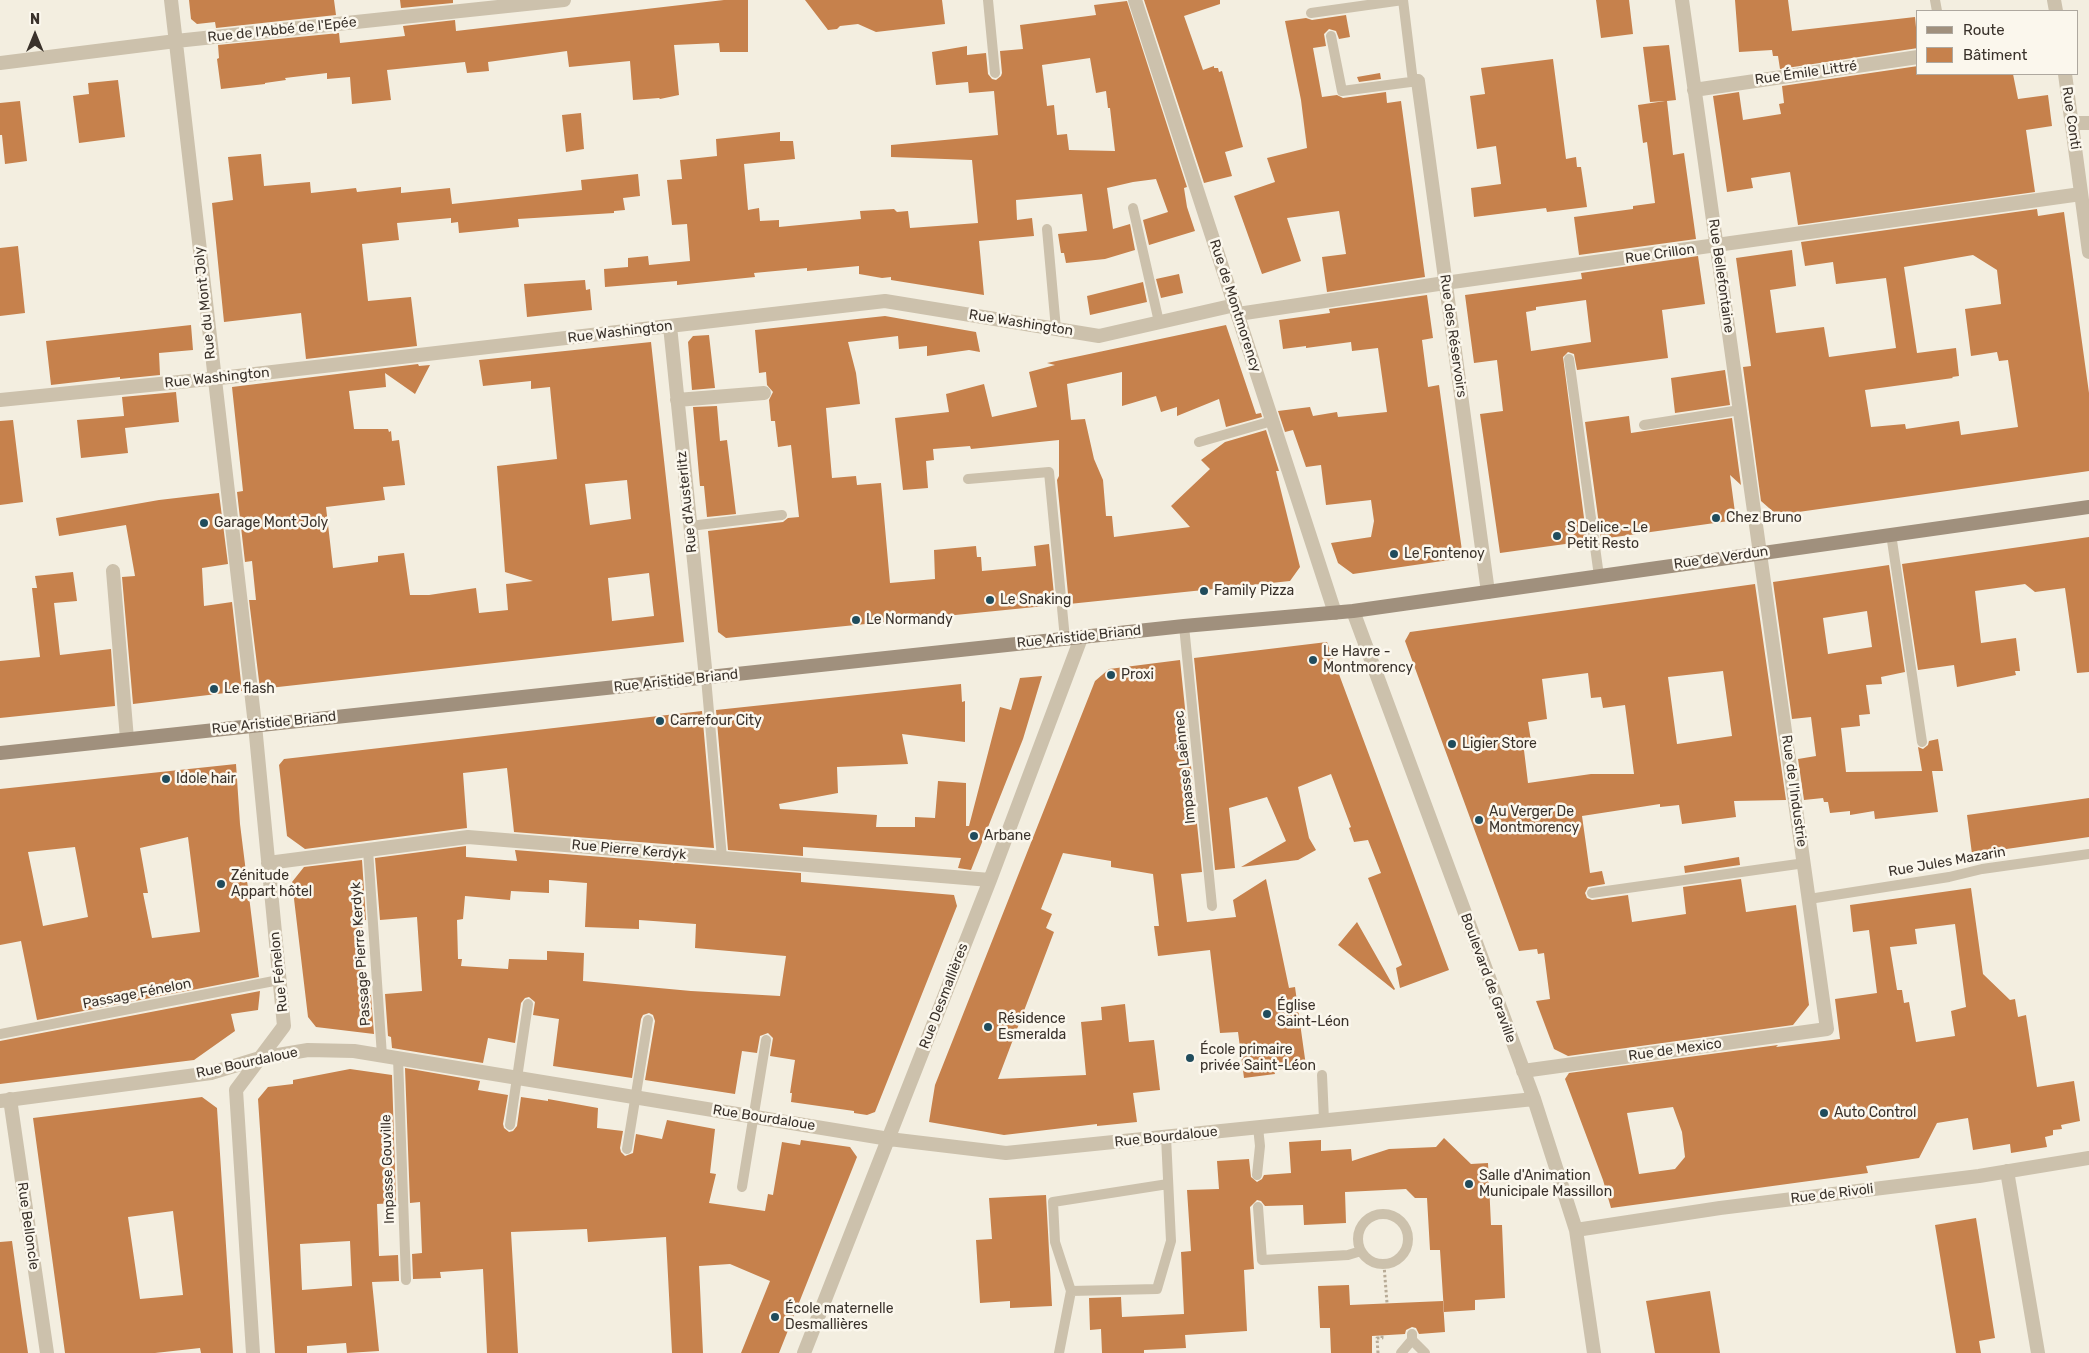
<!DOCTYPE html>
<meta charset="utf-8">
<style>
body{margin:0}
#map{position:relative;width:2089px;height:1353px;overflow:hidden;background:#f3eee0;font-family:Rubik,sans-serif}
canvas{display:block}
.legend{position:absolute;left:1916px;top:10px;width:162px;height:65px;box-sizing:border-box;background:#fbf7ed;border:1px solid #aea89f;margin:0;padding:6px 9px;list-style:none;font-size:15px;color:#3a322b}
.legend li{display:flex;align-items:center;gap:10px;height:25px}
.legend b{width:25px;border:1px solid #aea89f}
.north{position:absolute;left:10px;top:10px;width:50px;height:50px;-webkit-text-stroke:4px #fbf7ed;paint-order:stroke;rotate:0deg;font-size:14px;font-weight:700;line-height:20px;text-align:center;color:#3a322b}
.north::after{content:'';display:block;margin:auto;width:18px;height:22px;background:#3a322b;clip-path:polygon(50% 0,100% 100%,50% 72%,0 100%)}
</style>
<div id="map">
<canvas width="2089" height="1353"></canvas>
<ul class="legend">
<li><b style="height:6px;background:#a0907d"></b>Route</li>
<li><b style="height:14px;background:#c6814c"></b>Bâtiment</li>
</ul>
<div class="north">N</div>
</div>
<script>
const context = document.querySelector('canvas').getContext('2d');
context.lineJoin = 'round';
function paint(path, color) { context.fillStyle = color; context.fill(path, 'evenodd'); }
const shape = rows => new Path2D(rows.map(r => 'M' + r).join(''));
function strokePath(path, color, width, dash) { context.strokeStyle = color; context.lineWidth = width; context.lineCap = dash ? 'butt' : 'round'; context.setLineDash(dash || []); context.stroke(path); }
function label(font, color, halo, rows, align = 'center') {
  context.font = font + ' Rubik,sans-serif'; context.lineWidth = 5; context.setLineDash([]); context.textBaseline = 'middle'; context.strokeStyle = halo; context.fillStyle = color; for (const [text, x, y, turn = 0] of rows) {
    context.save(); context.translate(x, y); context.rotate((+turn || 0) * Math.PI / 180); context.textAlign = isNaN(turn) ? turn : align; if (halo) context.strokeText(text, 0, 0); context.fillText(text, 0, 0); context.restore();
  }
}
paint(shape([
 [189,0,334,0,336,15,216,28,215,22,197,24,191,19],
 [400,0,453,0,453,3,401,8],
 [724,0,748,0,748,52,720,52,719,43,674,45,679,95,660,99,659,98,633,100,630,61,569,67,567,51,488,62,489,71,467,73,465,62,387,70,391,100,352,104,350,77,327,79,327,73,285,78,286,80,265,83,265,84,221,89,217,59,219,58,218,45,339,33,340,43,405,36,403,26,455,20,456,31],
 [805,0,942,0,945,24,876,32,858,24,840,26,837,29,828,30],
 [1144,0,1220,0,1220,4,1184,16,1203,70,1214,66,1214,68,1218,68,1219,72,1222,71,1243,147,1225,152,1232,176,1204,183],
 [1596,0,1629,0,1633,34,1601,38],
 [1735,0,1788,0,1792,31,1915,17,1918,48,1780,69,1778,56,1773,56,1772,50,1739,52],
 [1127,1,1187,187,1184,188,1187,207,1195,231,1149,245,1143,220,1168,212,1156,179,1133,182,1107,188,1113,229,1130,224,1135,250,1105,259,1066,263,1064,253,1061,253,1058,234,1087,231,1082,194,1016,200,1017,220,1032,218,1034,236,979,241,984,295,891,280,891,277,882,278,859,274,859,266,807,271,807,268,754,273,755,277,677,285,677,281,605,287,604,269,628,267,628,258,648,256,649,265,690,261,687,224,672,225,667,180,682,179,680,160,717,156,716,139,780,132,780,141,793,141,795,159,744,164,748,210,759,208,760,221,779,220,779,227,861,219,860,211,894,209,897,212,908,211,910,228,978,223,972,160,891,157,891,145,998,135,994,91,969,93,968,82,936,85,932,52,967,46,967,55,986,53,988,74,992,79,996,80,1001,76,1002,73,1000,51,1023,49,1020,25,1096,15,1094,5],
 [1090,58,1096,93,1106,91,1108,108,1110,108,1115,151,1069,150,1067,134,1057,135,1054,105,1047,106,1042,65],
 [1346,15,1350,37,1339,39,1336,31,1329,29,1324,34,1326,46,1313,48,1322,97,1337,95,1343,98,1386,92,1387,103,1401,101,1425,277,1327,292,1322,257,1346,254,1339,211,1287,218,1301,261,1262,274,1234,196,1275,182,1267,158,1307,148,1301,100,1285,21,1306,18,1312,20],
 [1669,45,1676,100,1667,101,1673,155,1684,153,1696,239,1579,255,1574,217,1633,209,1633,206,1655,203,1647,142,1643,143,1638,105,1665,101,1650,102,1643,47],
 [1553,59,1566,159,1576,157,1577,167,1581,167,1587,207,1547,212,1546,208,1474,217,1471,188,1501,184,1496,146,1477,149,1470,96,1485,94,1481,68],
 [1918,66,1918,74,2013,74,2018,99,2048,95,2052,126,2026,130,2035,192,1798,225,1790,172,1751,178,1753,188,1727,192,1713,96,1739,92,1743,120,1781,114,1779,104,1784,103,1782,86],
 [1380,73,1381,79,1359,82,1357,77],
 [118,80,125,137,79,143,73,96,89,94,88,83],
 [20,101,27,161,5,164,2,135,0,135,0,103],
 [581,113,584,149,566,152,562,115],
 [261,154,264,186,310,182,311,193,356,188,357,192,401,187,401,193,450,188,452,204,582,190,581,180,638,174,640,196,623,198,625,210,614,211,614,213,518,219,519,227,459,233,458,222,451,223,451,218,397,223,399,240,362,244,368,301,411,297,417,346,306,359,301,313,224,322,212,203,233,200,228,157],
 [2037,209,2038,216,2064,212,2089,393,2089,471,1777,515,1761,501,1743,367,1751,366,1736,258,1792,250,1796,286,1770,290,1776,333,1824,327,1829,357,1896,348,1886,278,1836,284,1833,262,1805,266,1801,242],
 [1973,255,1997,270,2001,304,1965,309,1971,356,1997,352,1999,361,2008,360,2018,427,1961,435,1959,421,1906,429,1905,424,1871,427,1865,390,1953,378,1952,377,1959,376,1956,348,1917,353,1904,267],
 [18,246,25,313,0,316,0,248],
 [1698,256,1705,304,1662,310,1668,358,1577,370,1574,354,1568,352,1563,357,1587,541,1500,553,1480,414,1503,411,1497,360,1474,363,1465,295,1582,279,1581,273],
 [1586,300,1591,342,1531,351,1526,312,1536,310,1536,307],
 [1179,274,1183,293,1161,298,1156,279],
 [585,280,586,290,590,289,592,310,527,317,524,284],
 [1143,282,1147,302,1090,315,1087,296],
 [1427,295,1433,338,1422,340,1428,387,1439,385,1463,558,1353,574,1338,563,1331,543,1371,537,1374,521,1371,500,1326,505,1321,465,1306,467,1293,430,1285,432,1278,411,1310,407,1313,416,1337,412,1338,417,1387,412,1378,348,1352,351,1351,342,1306,348,1306,346,1283,349,1279,320,1330,313,1329,309],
 [885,316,976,332,980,352,969,350,927,356,927,346,899,349,898,336,848,342,856,373,860,404,826,408,832,478,856,476,857,485,881,483,890,583,935,579,934,550,976,546,977,557,981,557,982,571,1036,566,1034,546,1049,544,1055,605,726,638,718,632,708,531,783,522,788,518,799,517,791,445,778,447,775,421,771,421,769,400,773,392,767,385,766,372,759,373,755,330],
 [191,325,193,350,159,353,160,375,120,379,120,377,51,385,46,341],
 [1226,325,1256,414,1261,413,1262,417,1226,427,1219,399,1177,416,1177,407,1161,412,1156,396,1122,406,1122,372,1067,384,1071,420,1085,419,1094,459,1103,480,1106,516,1112,516,1114,537,1190,527,1171,506,1210,469,1201,460,1225,442,1266,430,1279,471,1276,471,1300,567,1290,581,1069,604,1057,480,1059,476,1059,440,971,449,970,446,933,449,934,460,926,461,928,488,903,490,895,418,949,412,946,394,984,384,992,417,1037,407,1029,372,1055,365,1047,363],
 [709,335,715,388,692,390,688,342,693,336],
 [651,342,684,642,260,689,249,600,256,600,252,561,245,562,237,492,243,491,232,387,418,364,419,366,430,365,415,394,385,373,386,387,349,391,354,429,388,429,389,432,391,431,392,441,399,440,405,485,383,487,385,500,326,507,333,568,378,562,378,556,404,553,410,595,429,595,476,588,479,613,508,610,506,584,533,581,505,572,497,466,557,459,550,387,531,389,531,381,483,386,479,360],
 [627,480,631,519,590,525,585,484],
 [649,573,654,616,612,621,608,578],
 [1725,370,1730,405,1675,413,1671,378],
 [176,392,179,422,125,428,128,453,81,458,77,420,124,416,122,397],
 [717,406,720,441,727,440,736,514,707,517,704,486,700,486,693,407],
 [1629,416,1631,433,1732,418,1741,485,1730,475,1736,520,1601,539,1585,422],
 [13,420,23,502,0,505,0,421],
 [219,493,228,564,202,568,204,606,232,602,242,691,133,704,122,577,135,576,126,525,59,536,56,518,159,500],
 [2089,537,2089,672,2077,673,2065,588,2035,592,2025,584,1975,591,1981,643,2016,638,2020,671,2015,671,2016,675,1957,687,1954,665,1918,670,1902,564],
 [1889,565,1905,672,1881,677,1882,684,1866,685,1870,714,1859,715,1860,726,1841,728,1846,772,1922,771,1918,747,1923,749,1928,745,1929,741,1938,739,1943,771,1932,771,1938,812,1875,819,1874,811,1850,815,1850,811,1830,813,1828,802,1824,802,1823,798,1804,800,1798,759,1816,756,1811,717,1792,719,1773,582],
 [1867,611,1872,647,1828,654,1823,618],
 [73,572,77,601,54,603,60,655,111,649,115,706,0,718,0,661,40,657,32,588,37,588,35,576],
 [1755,584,1786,800,1734,801,1736,817,1682,824,1679,805,1660,807,1660,804,1582,816,1590,873,1602,871,1605,884,1588,887,1585,893,1587,898,1592,900,1628,895,1632,922,1686,914,1683,887,1741,879,1746,912,1796,905,1809,1005,1793,1025,1568,1056,1554,1049,1536,1001,1550,999,1544,953,1538,954,1537,949,1519,951,1405,641,1410,632],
 [1723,671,1732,736,1677,744,1668,677],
 [1588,673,1591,698,1601,697,1603,708,1625,705,1634,774,1591,774,1528,783,1523,742,1531,741,1528,722,1547,719,1542,679],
 [1327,642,1449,970,1400,988,1396,968,1402,965,1368,878,1381,873,1368,840,1354,842,1349,828,1351,827,1331,774,1298,787,1309,838,1316,850,1298,860,1241,867,1286,841,1267,797,1229,808,1235,868,1215,870,1194,658],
 [1180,660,1202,872,1181,874,1187,922,1236,917,1233,900,1266,879,1289,988,1295,987,1306,1066,1274,1070,1275,1074,1244,1078,1238,1032,1220,1033,1210,950,1158,956,1154,926,1159,926,1153,874,1111,867,1111,861,1063,853,1041,909,1052,914,1046,928,1054,932,998,1079,1086,1075,1081,1022,1102,1020,1101,1007,1125,1004,1129,1042,1154,1040,1160,1090,1133,1093,1137,1122,1097,1126,1097,1124,1004,1135,929,1122,935,1085,1095,681,1109,669],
 [1042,676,1023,739,971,870,958,868,961,858,803,847,803,856,728,850,716,710,961,684,962,702,965,701,965,742,902,734,908,764,837,767,838,793,779,804,780,809,877,815,876,827,915,827,915,817,935,818,938,781,966,783,966,826,969,826,1000,707,1011,710,1020,678],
 [702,711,714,848,514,832,507,768,463,773,467,828,305,849,287,836,279,765,284,759],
 [236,764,240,824,259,977,37,1020,21,941,0,945,0,789],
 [188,837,200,932,152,938,143,893,148,893,140,848],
 [75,847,88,917,43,926,28,852],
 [2089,798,2089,837,1972,854,1967,815],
 [466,846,466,857,517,861,515,850,801,873,801,882,954,895,957,906,875,1112,867,1115,854,1113,854,1111,791,1102,792,1093,790,1093,795,1060,770,1056,773,1038,768,1033,760,1036,757,1053,742,1051,735,1094,645,1080,655,1021,653,1015,649,1013,643,1015,641,1019,632,1078,553,1066,559,1019,533,1015,535,1002,529,997,525,998,521,1003,515,1043,488,1038,483,1063,392,1048,391,1037,388,1036,385,994,422,991,417,917,380,920,375,858],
 [549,880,587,883,585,927,639,929,639,920,696,924,695,948,786,956,780,996,691,991,583,981,584,953,547,951,547,960,509,959,508,969,461,966,462,959,458,959,457,920,463,919,465,896,510,900,511,891,549,893],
 [1739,857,1740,865,1685,873,1684,866],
 [362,860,366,920,362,920,364,995,371,995,374,1034,316,1027,308,1017,292,882,304,867],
 [1971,888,1983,974,2010,1000,2015,999,2018,1017,2026,1015,2037,1087,2074,1081,2080,1121,2061,1125,2062,1129,2053,1130,2053,1135,2045,1137,2047,1147,2011,1153,2010,1144,1973,1150,1968,1118,1937,1123,1919,1158,1866,1166,1868,1173,1611,1208,1603,1180,1565,1079,1569,1073,1778,1045,1776,1047,1840,1039,1835,999,1877,993,1869,930,1853,932,1850,905],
 [1955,924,1966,1007,1951,1011,1955,1036,1916,1042,1909,1002,1904,1003,1902,990,1897,990,1890,947,1917,944,1915,929],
 [1673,1107,1682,1132,1685,1157,1675,1169,1639,1174,1627,1113],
 [1357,922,1395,989,1394,990,1338,945],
 [260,991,258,1010,231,1014,235,1031,194,1060,0,1084,0,1041],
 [405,1068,480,1081,478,1090,508,1095,503,1124,504,1128,509,1132,513,1131,517,1126,521,1097,548,1101,548,1099,598,1108,597,1128,623,1131,620,1148,621,1152,625,1156,633,1153,636,1134,662,1139,667,1120,715,1129,710,1173,716,1174,709,1203,765,1211,768,1194,773,1195,782,1142,800,1145,801,1140,850,1147,857,1157,779,1353,741,1353,770,1281,730,1264,699,1266,703,1353,672,1353,666,1237,588,1242,587,1229,511,1232,518,1353,487,1353,483,1269,440,1272,441,1278,413,1279,412,1254,422,1253,420,1202,410,1203],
 [350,1069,392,1075,396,1203,377,1204,379,1256,398,1255,399,1281,372,1282,379,1351,347,1353,346,1343,307,1346,307,1353,275,1353,258,1099,268,1087,293,1084,293,1080],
 [350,1241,352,1286,302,1290,300,1244],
 [202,1097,217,1108,233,1353,201,1353,200,1348,155,1353,65,1353,33,1118],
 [173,1211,183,1295,140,1299,128,1217],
 [1444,1138,1471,1164,1488,1163,1491,1225,1502,1225,1505,1298,1475,1300,1475,1310,1444,1312,1440,1250,1430,1250,1427,1198,1415,1198,1406,1189,1345,1192,1346,1223,1304,1225,1303,1205,1265,1206,1261,1201,1257,1200,1250,1207,1254,1269,1244,1270,1247,1331,1185,1335,1186,1348,1144,1350,1144,1353,1102,1353,1101,1329,1090,1330,1089,1298,1121,1297,1122,1317,1184,1314,1181,1252,1191,1251,1187,1190,1219,1189,1217,1161,1249,1159,1251,1177,1257,1182,1262,1179,1264,1175,1291,1173,1289,1142,1321,1140,1321,1151,1351,1149,1352,1161,1389,1149,1436,1147],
 [1046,1195,1052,1306,1010,1308,1010,1301,980,1303,976,1240,992,1239,989,1198],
 [1976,1218,1995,1338,1979,1341,1981,1353,1956,1353,1935,1225],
 [12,1241,22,1313,28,1353,0,1353,0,1242],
 [1349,1285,1350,1305,1443,1301,1445,1332,1419,1334,1416,1328,1412,1327,1406,1330,1405,1334,1372,1336,1372,1353,1331,1353,1330,1328,1320,1328,1318,1286],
 [1710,1291,1720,1353,1655,1353,1646,1301]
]), '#c6814c');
strokePath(shape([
 [1384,1265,1387,1303],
 [1378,1353,1377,1338,1382,1338,1382,1335]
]), '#b8ab96', 3, [2.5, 2.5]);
strokePath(shape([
 [988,0,995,73],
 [1935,0,1937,11],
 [1311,13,1403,0,1413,82],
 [1331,36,1342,91,1418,81],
 [1133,208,1159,322],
 [1047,229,1056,329],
 [1569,359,1599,576],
 [1644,425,1740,410],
 [1199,442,1272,421],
 [968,479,1049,472,1065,639],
 [690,526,782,515],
 [1891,534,1922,742],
 [1184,626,1212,906],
 [706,678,722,858],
 [368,850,382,1056],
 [1592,893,1805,863],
 [1809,899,1949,877,1982,869,2089,854],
 [0,1034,279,980],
 [398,1058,406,1280],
 [1322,1075,1324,1120],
 [510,1125,528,1004],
 [627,1149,648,1020],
 [1257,1175,1260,1146,1258,1127],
 [742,1187,766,1040],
 [1258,1207,1262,1260,1348,1255,1361,1251],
 '1358 1239a25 25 0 1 1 50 0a25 25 0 1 1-50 0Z',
 [1071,1291,1055,1242,1053,1202,1168,1184],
 [1412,1334,1412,1340,1425,1353],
 [1059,1353,1071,1291,1157,1289,1171,1241,1166,1137],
 [1401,1353,1412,1340]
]), '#ccc1ac', 10);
strokePath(shape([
 [171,0,255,725,284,1026,236,1090,253,1353],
 [1135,0,1335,613],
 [2054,0,2056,11],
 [0,63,176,41,564,0],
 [2065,74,2089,252],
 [1418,81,1488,592],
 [1694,90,1918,57],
 [2072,123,2089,123],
 [1238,314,1445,283,2081,194],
 [670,326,706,678],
 [0,400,229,377,885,301,1099,336,1235,305],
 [677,400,764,393],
 [113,571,127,739],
 [1353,611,1534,1099,1576,1230,1594,1353],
 [268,863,468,837,990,880],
 [1523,1071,1827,1029,1682,0],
 [10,1099,47,1353],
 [0,1101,211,1073,260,1058,308,1050,354,1051,889,1139,1006,1153,1534,1099],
 [2007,1171,2038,1353],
 [1576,1230,1720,1208,1979,1176,2089,1158],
 [804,1353,990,880,1081,638]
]), '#ccc1ac', 14);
strokePath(shape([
 [0,753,1184,626,1353,611,2089,507]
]), '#a0907d', 14);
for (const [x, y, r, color] of [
 [1716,518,5,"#204c5c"],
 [204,523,5,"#204c5c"],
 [1557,536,5,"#204c5c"],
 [1394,554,5,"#204c5c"],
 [1204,591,5,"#204c5c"],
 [990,600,5,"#204c5c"],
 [856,620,5,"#204c5c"],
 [1313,660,5,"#204c5c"],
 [1111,675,5,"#204c5c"],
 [214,689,5,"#204c5c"],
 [660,721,5,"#204c5c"],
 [1452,744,5,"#204c5c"],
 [166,779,5,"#204c5c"],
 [1479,820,5,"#204c5c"],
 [974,836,5,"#204c5c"],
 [221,884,5,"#204c5c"],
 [1267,1014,5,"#204c5c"],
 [988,1027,5,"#204c5c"],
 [1190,1058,5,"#204c5c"],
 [1824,1113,5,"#204c5c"],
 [1469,1184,5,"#204c5c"],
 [775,1317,5,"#204c5c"]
]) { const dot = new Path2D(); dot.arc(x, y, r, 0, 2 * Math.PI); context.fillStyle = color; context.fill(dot); strokePath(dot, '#fbf7ed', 2); }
label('14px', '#3a322b', '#fbf7ed', [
 ["Rue de l'Abbé de l'Epée",282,30,-6],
 ["Rue Émile Littré",1806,73,-8],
 ["Rue Conti",2071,118,82],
 ["Rue Crillon",1660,254,-8],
 ["Rue Bellefontaine",1721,276,82],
 ["Rue du Mont Joly",205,303,-96],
 ["Rue de Montmorency",1235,306,72],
 ["Rue Washington",1021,323,9],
 ["Rue Washington",620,332,-7],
 ["Rue des Réservoirs",1453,336,82],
 ["Rue Washington",217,378,-6],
 ["Rue d'Austerlitz",687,502,-96],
 ["Rue de Verdun",1721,558,-8],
 ["Rue Aristide Briand",1079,637,-6],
 ["Rue Aristide Briand",676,681,-6],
 ["Rue Aristide Briand",274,723,-6],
 ["Impasse Laënnec",1185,767,-96],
 ["Rue de l'Industrie",1794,791,82],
 ["Rue Pierre Kerdyk",629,850,5],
 ["Rue Jules Mazarin",1947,862,-10],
 ["Passage Pierre Kerdyk",361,954,-94],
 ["Rue Fénelon",279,972,-96],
 ["Boulevard de Graville",1488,978,70],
 ["Passage Fénelon",137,994,-11],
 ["Rue Desmallières",944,996,-69],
 ["Rue de Mexico",1675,1050,-8],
 ["Rue Bourdaloue",247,1063,-12],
 ["Rue Bourdaloue",764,1118,9],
 ["Rue Bourdaloue",1166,1137,-6],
 ["Impasse Gouville",388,1169,-92],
 ["Rue de Rivoli",1832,1194,-7],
 ["Rue Belloncle",28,1226,82]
]);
label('14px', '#3a322b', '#fbf7ed', [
 ["Chez Bruno",1726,518],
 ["Garage Mont Joly",214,523],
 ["S Delice - Le",1567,528],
 ["Petit Resto",1567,544],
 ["Le Fontenoy",1404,554],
 ["Family Pizza",1214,591],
 ["Le Snaking",1000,600],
 ["Le Normandy",866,620],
 ["Le Havre -",1323,652],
 ["Montmorency",1323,668],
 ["Proxi",1121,675],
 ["Le flash",224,689],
 ["Carrefour City",670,721],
 ["Ligier Store",1462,744],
 ["Idole hair",176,779],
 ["Au Verger De",1489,812],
 ["Montmorency",1489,828],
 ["Arbane",984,836],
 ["Zénitude",231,876],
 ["Appart hôtel",231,892],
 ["Église",1277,1006],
 ["Saint-Léon",1277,1022],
 ["Résidence",998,1019],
 ["Esmeralda",998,1035],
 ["École primaire",1200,1050],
 ["privée Saint-Léon",1200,1066],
 ["Auto Control",1834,1113],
 ["Salle d'Animation",1479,1176],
 ["Municipale Massillon",1479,1192],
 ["École maternelle",785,1309],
 ["Desmallières",785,1325]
], 'left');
</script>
